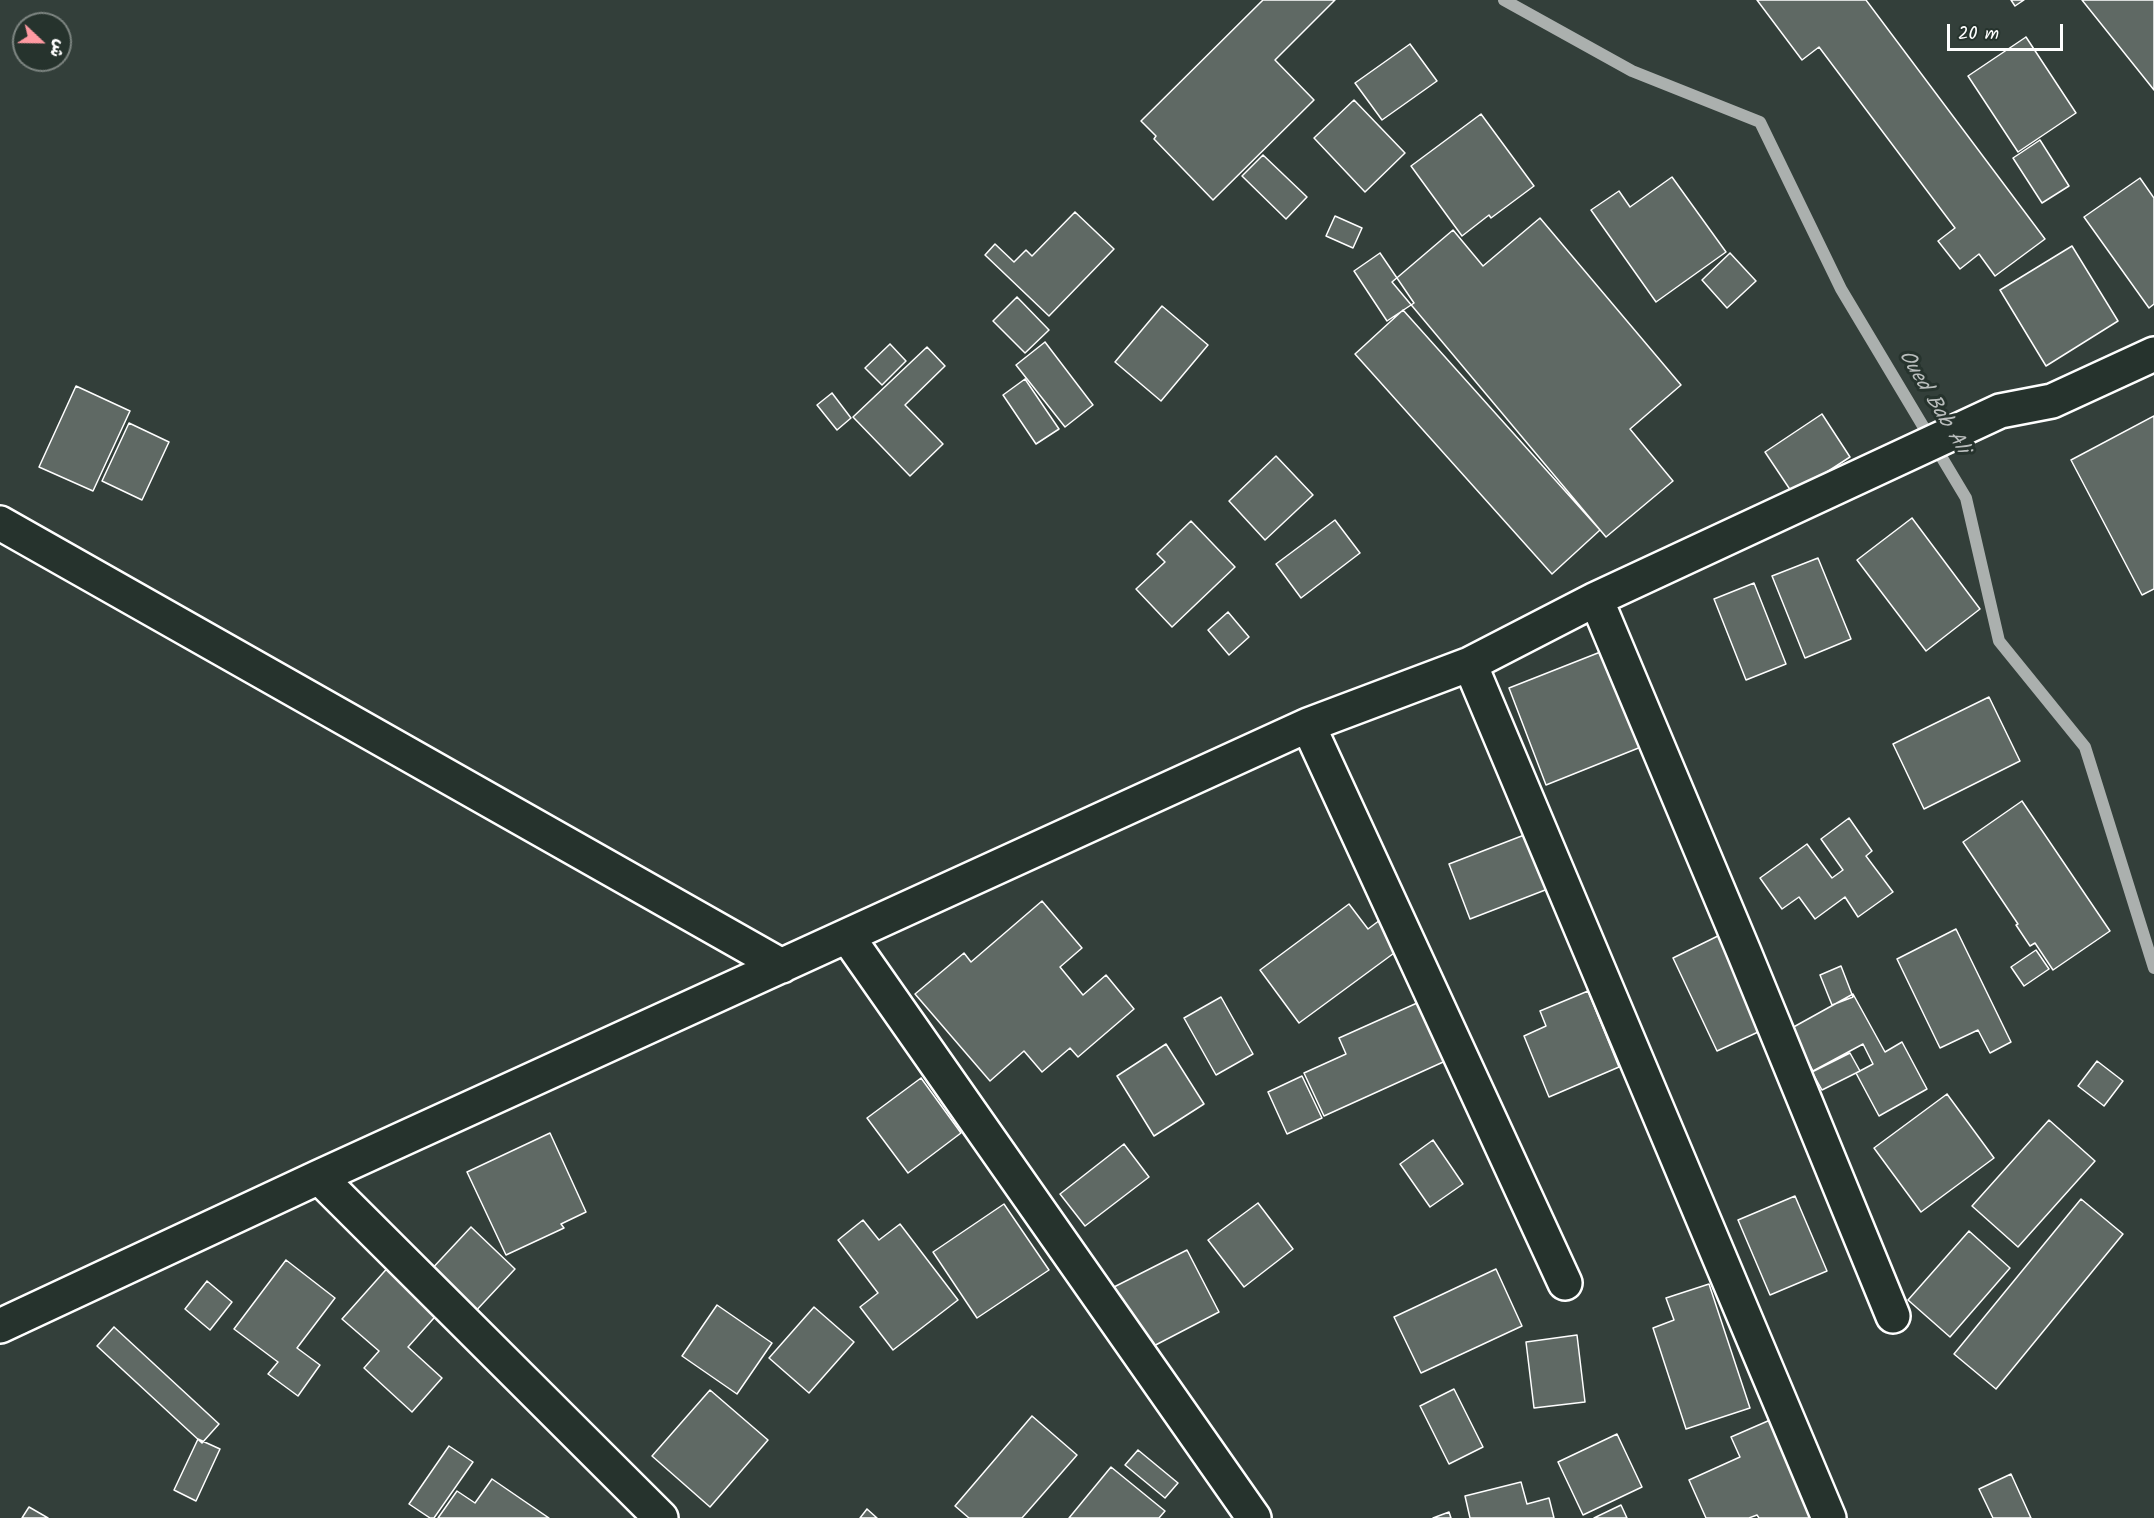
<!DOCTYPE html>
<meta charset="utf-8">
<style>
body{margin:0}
#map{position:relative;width:2154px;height:1518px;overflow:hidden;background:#333f3a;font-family:Kalam,"Playpen Sans Arabic",sans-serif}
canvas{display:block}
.north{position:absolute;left:12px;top:12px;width:60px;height:60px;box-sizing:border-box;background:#26332d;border:2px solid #7d8581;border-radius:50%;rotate:112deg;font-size:16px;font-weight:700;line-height:24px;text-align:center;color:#fff}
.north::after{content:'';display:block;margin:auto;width:21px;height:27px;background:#ff9aa2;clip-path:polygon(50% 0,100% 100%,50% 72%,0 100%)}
.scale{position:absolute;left:1947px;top:24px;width:116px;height:27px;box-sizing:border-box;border:3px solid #fff;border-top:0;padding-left:8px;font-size:18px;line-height:21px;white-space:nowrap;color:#fff;-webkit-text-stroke:4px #26332d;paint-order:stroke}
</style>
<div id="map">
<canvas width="2154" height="1518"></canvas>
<div class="north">ش</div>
<div class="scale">20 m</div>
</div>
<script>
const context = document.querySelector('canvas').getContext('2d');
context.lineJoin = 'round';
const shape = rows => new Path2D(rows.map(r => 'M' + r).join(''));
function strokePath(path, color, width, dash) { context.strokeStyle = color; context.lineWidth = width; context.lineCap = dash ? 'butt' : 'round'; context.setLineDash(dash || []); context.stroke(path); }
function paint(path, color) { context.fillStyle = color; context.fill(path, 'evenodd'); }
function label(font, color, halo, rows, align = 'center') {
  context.font = font + ' Kalam,sans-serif'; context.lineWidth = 6; context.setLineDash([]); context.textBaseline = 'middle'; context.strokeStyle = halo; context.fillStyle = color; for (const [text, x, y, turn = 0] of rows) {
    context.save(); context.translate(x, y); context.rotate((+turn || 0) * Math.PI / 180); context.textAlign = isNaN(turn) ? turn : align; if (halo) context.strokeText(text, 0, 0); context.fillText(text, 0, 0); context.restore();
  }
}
strokePath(shape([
 [1504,0,1632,71,1760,122,1841,289,1966,498,1999,641,2085,747,2154,968]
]), '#abb0ae', 12);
const building = shape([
 [1263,0,1335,0,1275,60,1314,100,1213,200,1154,139,1156,136,1141,121,1263,0],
 [1757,0,1866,0,2045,239,1995,276,1979,254,1960,269,1938,241,1955,228,1819,47,1802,60,1757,0],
 [2011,0,2024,0,2015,6,2011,0],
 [2082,0,2154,0,2154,90,2082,0],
 [2026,37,2076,113,2018,152,1968,76,2026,37],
 [1410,44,1437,81,1382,120,1355,83,1410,44],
 [1354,100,1405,153,1365,192,1314,138,1354,100],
 [1481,114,1534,186,1491,218,1489,215,1462,236,1411,166,1481,114],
 [2040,140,2069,186,2042,203,2013,158,2040,140],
 [1263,155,1307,197,1286,219,1242,176,1263,155],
 [1672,177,1726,252,1656,302,1591,210,1619,191,1630,207,1672,177],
 [2140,178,2154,198,2154,304,2149,308,2084,217,2140,178],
 [1075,212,1114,249,1049,316,985,255,995,244,1014,262,1026,250,1032,256,1075,212],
 [1335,216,1362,228,1353,248,1326,236,1335,216],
 [1540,218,1681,385,1630,429,1673,481,1606,537,1392,282,1453,230,1483,266,1540,218],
 [2072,246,2118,321,2046,366,2000,290,2072,246],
 [1380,253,1414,303,1387,321,1354,271,1380,253],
 [1730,253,1756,281,1727,308,1702,280,1730,253],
 [1017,297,1049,330,1025,353,993,321,1017,297],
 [1162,306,1208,345,1161,401,1115,362,1162,306],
 [1403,310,1600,530,1552,574,1355,354,1403,310],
 [1045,342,1093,405,1065,427,1016,365,1045,342],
 [890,344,906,361,882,385,865,368,890,344],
 [927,347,945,366,905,405,943,444,910,476,853,417,927,347],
 [1025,379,1059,429,1036,444,1003,395,1025,379],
 [76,386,130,411,93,491,39,467,76,386],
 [832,393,851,418,837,430,817,405,832,393],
 [1822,414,1850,457,1793,494,1765,452,1822,414],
 [2154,416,2154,589,2142,595,2071,460,2154,416],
 [129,423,169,442,142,500,102,481,129,423],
 [1276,456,1313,495,1265,540,1229,501,1276,456],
 [1912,518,1980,609,1926,651,1857,560,1912,518],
 [1335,520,1360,553,1301,598,1276,564,1335,520],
 [1191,521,1235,567,1172,627,1136,589,1165,562,1157,554,1191,521],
 [1818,558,1851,639,1805,658,1772,576,1818,558],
 [1754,583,1786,664,1746,680,1714,599,1754,583],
 [1228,612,1249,637,1229,655,1208,630,1228,612],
 [1608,649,1646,745,1546,785,1509,688,1608,649],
 [1989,697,2020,761,1924,809,1893,744,1989,697],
 [2022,801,2110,931,2053,970,2035,943,2030,946,2016,925,2018,924,1963,842,2022,801],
 [1849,818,1872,851,1866,856,1893,892,1858,917,1845,897,1815,919,1799,897,1782,909,1760,878,1807,844,1832,878,1843,870,1821,839,1849,818],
 [1532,832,1553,887,1470,919,1449,864,1532,832],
 [1042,901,1082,948,1060,967,1083,995,1106,975,1134,1009,1078,1057,1070,1048,1042,1072,1024,1051,990,1081,915,994,964,953,971,962,1042,901],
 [1349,904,1368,929,1384,917,1405,945,1299,1023,1260,970,1349,904],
 [1956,929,2011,1042,1990,1053,1978,1030,1940,1048,1897,959,1956,929],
 [1724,933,1769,1027,1717,1051,1673,958,1724,933],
 [2036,950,2049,969,2024,986,2011,967,2036,950],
 [1841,966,1853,997,1832,1005,1820,975,1841,966],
 [1588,991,1619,1067,1549,1097,1524,1036,1546,1026,1540,1011,1588,991],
 [1853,994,1885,1052,1902,1042,1927,1089,1879,1116,1856,1073,1873,1064,1863,1044,1813,1071,1790,1029,1853,994],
 [1221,997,1253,1054,1216,1075,1184,1018,1221,997],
 [1426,999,1452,1058,1324,1116,1304,1073,1346,1054,1339,1038,1426,999],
 [1166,1044,1204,1104,1154,1136,1117,1076,1166,1044],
 [1850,1053,1860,1071,1822,1090,1812,1072,1850,1053],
 [2097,1061,2123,1081,2104,1106,2078,1086,2097,1061],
 [1302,1076,1322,1118,1287,1134,1268,1092,1302,1076],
 [921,1078,961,1133,908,1173,867,1118,921,1078],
 [1947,1094,1994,1158,1921,1212,1874,1148,1947,1094],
 [2049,1120,2095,1161,2018,1247,1972,1206,2049,1120],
 [550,1133,586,1212,561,1224,564,1228,506,1255,467,1172,550,1133],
 [1433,1140,1463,1184,1430,1207,1400,1164,1433,1140],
 [1124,1144,1149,1177,1085,1226,1060,1194,1124,1144],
 [1795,1196,1827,1271,1770,1295,1738,1220,1795,1196],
 [2081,1199,2123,1234,1996,1389,1954,1354,2081,1199],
 [1258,1203,1293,1249,1244,1287,1208,1240,1258,1203],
 [1004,1204,1049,1270,977,1318,933,1252,1004,1204],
 [863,1220,879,1240,900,1224,958,1300,893,1350,860,1307,878,1293,838,1240,863,1220],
 [471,1227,515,1269,472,1315,428,1273,471,1227],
 [1969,1231,2010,1268,1950,1337,1908,1300,1969,1231],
 [1187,1250,1219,1312,1146,1350,1114,1287,1187,1250],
 [286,1260,335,1298,297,1348,320,1365,298,1396,268,1374,278,1362,234,1329,286,1260],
 [391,1264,442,1309,408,1347,442,1378,412,1412,364,1368,379,1351,342,1319,391,1264],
 [1496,1269,1522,1326,1421,1373,1394,1317,1496,1269],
 [207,1281,232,1302,210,1330,185,1309,207,1281],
 [1709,1284,1750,1408,1686,1429,1653,1328,1674,1320,1666,1298,1709,1284],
 [717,1305,772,1343,737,1394,682,1356,717,1305],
 [814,1307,854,1342,809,1393,769,1358,814,1307],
 [114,1327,219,1424,202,1443,97,1346,114,1327],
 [1577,1335,1585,1402,1534,1408,1526,1342,1577,1335],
 [1454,1389,1483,1447,1449,1464,1420,1406,1454,1389],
 [710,1390,768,1440,710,1507,652,1456,710,1390],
 [1032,1416,1077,1455,1022,1518,969,1518,955,1506,1032,1416],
 [1777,1417,1821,1518,1759,1518,1757,1515,1749,1518,1706,1518,1689,1480,1740,1457,1731,1437,1777,1417],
 [1617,1434,1642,1487,1583,1515,1558,1462,1617,1434],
 [198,1439,220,1449,196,1501,174,1490,198,1439],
 [449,1446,473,1462,434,1518,430,1518,409,1504,449,1446],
 [1138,1450,1178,1483,1165,1498,1125,1465,1138,1450],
 [1111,1467,1165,1511,1159,1518,1069,1518,1111,1467],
 [2011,1474,2031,1518,1993,1518,1979,1489,2011,1474],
 [492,1479,549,1518,438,1518,457,1491,475,1503,492,1479],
 [1521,1482,1527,1504,1549,1498,1554,1518,1470,1518,1465,1496,1521,1482],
 [1621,1505,1627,1518,1594,1518,1621,1505],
 [29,1507,48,1518,22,1518,29,1507],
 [867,1509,877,1518,860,1518,867,1509],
 [1449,1512,1451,1518,1433,1518,1449,1512]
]);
paint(building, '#5f6964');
strokePath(building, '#fff', 1.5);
const minor = shape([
 [0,523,782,966],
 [1596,599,1744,952,1893,1316],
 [1470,664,1829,1518],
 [1308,725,1565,1283],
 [847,936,1254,1518],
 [319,1177,661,1518],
 [0,1326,319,1177,1308,725,1470,664,1596,599,2000,411,2052,401,2154,354]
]);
strokePath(minor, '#fff', 38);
strokePath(minor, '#26332d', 33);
label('italic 21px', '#b9bdbc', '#26332d', [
 ["Oued Bab Ali",1932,403,59]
]);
</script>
